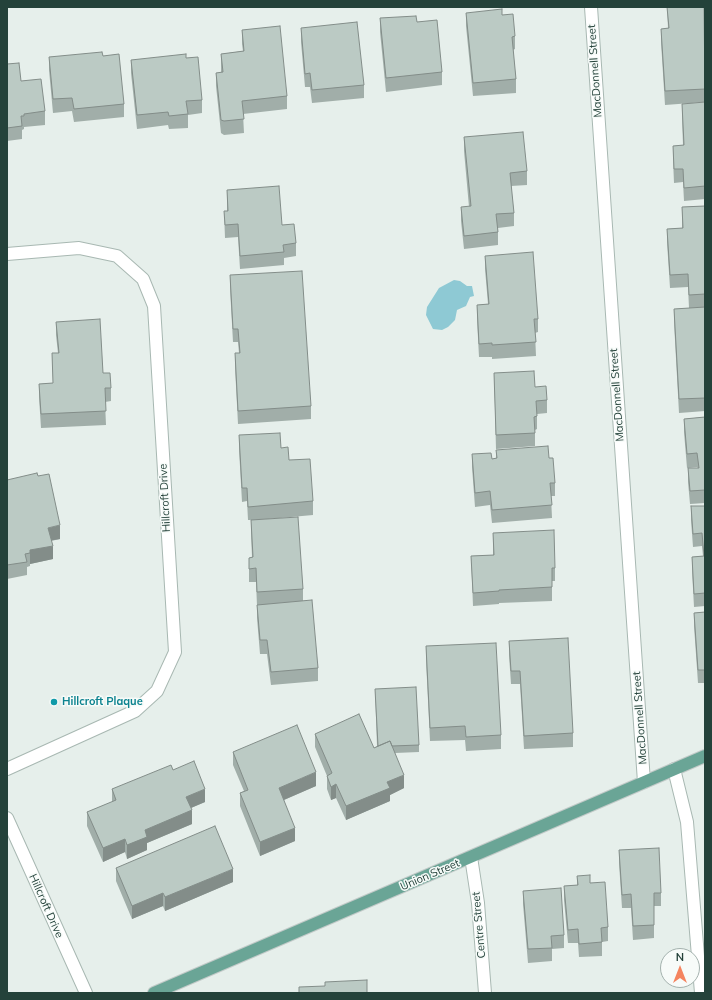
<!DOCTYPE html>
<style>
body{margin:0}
#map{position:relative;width:712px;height:1000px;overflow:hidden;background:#e6efeb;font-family:Mulish,sans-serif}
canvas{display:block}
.frame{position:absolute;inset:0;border:8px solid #24423a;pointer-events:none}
.north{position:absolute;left:660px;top:948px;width:40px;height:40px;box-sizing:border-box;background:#f7fbf9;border:1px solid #a3b1ad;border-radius:50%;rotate:0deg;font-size:11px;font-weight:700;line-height:16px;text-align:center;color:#24423a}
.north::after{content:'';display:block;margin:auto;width:14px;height:18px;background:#f4845f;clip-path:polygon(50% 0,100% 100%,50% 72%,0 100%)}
</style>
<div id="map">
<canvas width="712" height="1000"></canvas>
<div class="frame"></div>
<div class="north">N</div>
</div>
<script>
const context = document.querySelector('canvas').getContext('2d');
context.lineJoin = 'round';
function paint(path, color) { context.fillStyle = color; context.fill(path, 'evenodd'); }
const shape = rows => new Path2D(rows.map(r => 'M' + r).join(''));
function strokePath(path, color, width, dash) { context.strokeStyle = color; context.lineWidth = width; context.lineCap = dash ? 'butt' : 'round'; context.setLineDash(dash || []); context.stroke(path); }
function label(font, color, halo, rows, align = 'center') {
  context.font = font + ' Mulish,sans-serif'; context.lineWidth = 3; context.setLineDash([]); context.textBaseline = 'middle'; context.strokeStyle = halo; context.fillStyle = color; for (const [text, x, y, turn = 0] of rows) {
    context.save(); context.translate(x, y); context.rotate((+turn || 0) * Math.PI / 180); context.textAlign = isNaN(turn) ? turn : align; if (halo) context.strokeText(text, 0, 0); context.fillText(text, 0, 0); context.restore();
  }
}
paint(shape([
 [454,280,460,281,467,286,472,286,474,296,470,297,466,306,457,310,455,320,448,327,442,330,433,329,426,315,427,307,439,288]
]), '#8ec9d4');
const minor = shape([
 [591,7,644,782],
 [7,254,79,248,117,256,143,279,154,306,175,652,157,691,135,711,7,769],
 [674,769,687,822,701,993],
 [7,818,86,993],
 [471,857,478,903,485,993]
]);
const major = shape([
 [154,993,705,756]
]);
strokePath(minor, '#a8b8b2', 14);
strokePath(major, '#c2cac8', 14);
strokePath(minor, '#fff', 12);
strokePath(major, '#6aa596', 12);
paint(shape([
 [667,7,704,7,705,16,705,102,665,105,661,42,661,29,668,28],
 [466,13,502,15,515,36,515,49,513,50,516,79,516,93,473,96,466,26],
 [380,18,417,22,442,72,442,85,386,92,380,32],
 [301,28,364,85,364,98,312,103,310,87,305,87,301,42],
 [242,30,287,96,287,109,243,114,244,133,224,135,221,133,216,86,216,73,221,72,221,54,243,51,242,44],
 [103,56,124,104,124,117,74,122,72,111,53,113,49,70,49,57],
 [186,58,202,100,202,113,188,115,188,128,169,129,168,125,137,129,131,73,131,60],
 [7,64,45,111,45,125,24,127,24,129,22,130,22,139,7,141],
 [705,102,705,199,684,201,683,182,674,183,673,159,673,146,683,145,682,117,682,104],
 [464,137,527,171,527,185,511,186,514,213,514,226,498,228,498,245,464,249,461,221,461,207,469,207,464,151],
 [227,190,282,225,296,243,296,256,284,258,284,265,240,269,238,237,225,238,224,211,227,211],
 [705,206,705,411,679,413,674,322,674,309,689,308,688,287,670,288,667,242,667,229,682,228,682,207],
 [485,256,538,319,538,332,535,333,536,356,492,359,492,357,479,357,477,319,477,305,488,304,485,269],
 [230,275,311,406,311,419,238,424,235,367,235,353,239,353,238,342,233,342,230,288],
 [56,322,103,373,111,388,111,401,105,402,106,425,41,428,39,397,39,384,53,383,52,353,58,353,56,335],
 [494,373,535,387,547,400,547,413,537,414,537,429,535,430,535,446,496,449],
 [705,417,705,503,690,504,688,482,688,468,698,468,697,467,687,468,684,432,684,419],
 [239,435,281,448,289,460,313,501,313,515,258,520,303,589,303,601,318,668,318,681,271,685,267,654,260,654,257,618,257,606,256,582,249,582,249,558,252,557,251,533,251,520,248,520,247,501,242,502,239,449],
 [496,450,549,458,555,483,555,496,551,496,552,518,492,523,490,505,475,507,472,467,472,454,492,459,496,458],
 [7,480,60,539,51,541,53,559,30,564,30,566,27,567,27,575,7,579],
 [691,506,705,506,705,606,694,607,692,570,692,557,703,556,702,546,693,547,691,520],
 [493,533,555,568,555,581,552,581,552,601,499,603,499,604,473,606,471,556,493,555],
 [705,612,705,683,698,683,694,626,694,613],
 [509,641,573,733,573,747,524,749,520,684,511,684,509,655],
 [426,646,501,735,501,749,466,751,465,740,430,741,426,660],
 [375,689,419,745,419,752,395,753,404,788,390,795,390,801,346,820,336,798,331,800,327,789,327,776,315,747,315,734,374,748,377,746],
 [233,752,316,786,284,800,295,841,260,856,240,806,240,793,244,791,233,765],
 [173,770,205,802,191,808,192,824,147,843,147,850,127,859,125,852,103,862,87,826,87,812,112,802,112,789],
 [619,850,661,893,661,906,654,906,654,938,633,940,631,908,622,908,619,863],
 [116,868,233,882,165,911,163,906,132,919,116,881],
 [577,876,590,883,608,927,608,941,602,942,602,956,579,957,578,943,568,943,564,900,564,886,577,885],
 [523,891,564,935,564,948,552,949,552,961,528,963,523,904]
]), '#a1aea9');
paint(shape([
 [60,525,60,539,48,541,48,528],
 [53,546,53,559,30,564,30,550],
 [316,772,316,786,279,802,279,788],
 [404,775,404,788,390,795,390,801,346,820,346,806,387,782],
 [336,784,336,798,331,800,331,787],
 [205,789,205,802,186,810,186,797],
 [192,810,192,824,147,843,147,850,127,859,127,845,145,830],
 [295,828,295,841,260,856,260,842],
 [125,839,125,852,103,862,103,848],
 [233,869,233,882,165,911,165,897],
 [163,893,163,906,132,919,132,906]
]), '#838d89');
const building = shape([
 [667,7,704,7,705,89,665,91,661,29,669,28,667,7],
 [502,9,502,15,513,14,515,36,512,37,516,79,473,83,466,13,502,9],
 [416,16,417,22,437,20,442,72,386,78,380,18,416,16],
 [357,22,364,85,312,90,310,73,305,74,301,28,357,22],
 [280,26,287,96,242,101,244,119,224,121,221,120,216,73,223,72,221,54,244,51,242,30,280,26],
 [102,52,103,56,119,54,124,104,74,109,72,98,53,99,49,57,102,52],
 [186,54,186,58,198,57,202,100,186,101,188,114,169,116,168,112,137,115,131,60,186,54],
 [19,63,21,81,41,79,45,111,24,114,24,116,21,116,22,126,7,128,7,64,19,63],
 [705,102,705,186,684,188,683,169,674,169,673,146,684,145,682,104,705,102],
 [523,132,527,171,510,173,514,213,496,214,498,232,464,236,461,207,471,206,464,137,523,132],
 [279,186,282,225,294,224,296,243,283,245,284,252,240,256,238,224,225,225,224,211,228,211,227,190,279,186],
 [705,206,705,294,689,295,688,274,670,275,667,229,683,228,682,207,705,206],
 [533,252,538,319,534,319,536,342,492,345,492,343,479,344,477,305,489,304,485,256,533,252],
 [302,271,311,406,238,411,235,353,240,353,238,329,233,329,230,275,302,271],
 [705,307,705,398,679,399,674,309,705,307],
 [100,319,103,373,110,373,111,388,105,388,106,411,41,414,39,384,53,383,52,353,59,353,56,322,100,319],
 [534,371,535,387,546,386,547,400,536,401,537,416,534,417,535,433,496,435,494,373,534,371],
 [705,417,705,490,690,491,688,468,699,468,697,453,687,454,684,419,705,417],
 [280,433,281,448,288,447,289,460,310,459,313,501,248,507,247,488,242,488,239,435,280,433],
 [548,446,549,458,553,458,555,483,550,483,552,505,492,510,490,491,475,493,472,454,491,453,492,459,497,458,496,450,548,446],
 [37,473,38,476,49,474,60,525,48,528,53,546,30,550,30,553,25,554,27,562,7,565,7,480,37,473],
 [691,506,705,506,705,593,694,594,692,557,704,556,702,533,693,534,691,506],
 [298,517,303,589,257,592,256,568,249,569,249,558,253,557,251,520,298,517],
 [554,530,555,568,552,568,552,587,499,590,499,591,473,593,471,556,494,555,493,533,554,530],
 [312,600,318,668,271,672,267,640,260,640,257,605,312,600],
 [705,612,705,670,698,670,694,613,705,612],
 [568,638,573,733,524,736,520,671,511,671,509,641,568,638],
 [496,643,501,735,466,737,465,726,430,728,426,646,496,643],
 [416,687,419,745,392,746,390,741,378,746,375,689,416,687],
 [359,714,374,748,390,741,404,775,387,782,390,788,346,806,336,784,331,787,327,776,332,773,315,734,359,714],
 [297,725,316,772,279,788,295,828,260,842,240,793,248,790,233,752,297,725],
 [194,761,205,789,186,797,192,810,145,830,147,837,127,845,125,839,103,848,87,812,116,800,112,789,171,765,173,770,194,761],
 [215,826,233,869,165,897,163,893,132,906,116,868,215,826],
 [659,848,661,893,654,893,654,925,633,926,631,894,622,895,619,850,659,848],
 [590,875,590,883,605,882,608,927,601,928,602,942,579,944,578,929,568,930,564,886,578,885,577,876,590,875],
 [561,888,564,935,551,936,552,948,528,949,523,891,561,888],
 [367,980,367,993,299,993,299,987,325,986,325,982,367,980]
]);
paint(building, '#bbcac4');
strokePath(building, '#838d89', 1);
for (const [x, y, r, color] of [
 [54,702,4,"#0f9aa8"]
]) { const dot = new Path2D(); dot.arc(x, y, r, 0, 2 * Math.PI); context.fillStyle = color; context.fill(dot); strokePath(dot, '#f7fbf9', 1.5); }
label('11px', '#24423a', '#f7fbf9', [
 ["MacDonnell Street",595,71,-94],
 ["MacDonnell Street",617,395,-94],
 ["Hillcroft Drive",165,498,-93],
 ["MacDonnell Street",640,718,-94],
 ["Union Street",430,875,-23],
 ["Hillcroft Drive",46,906,66],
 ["Centre Street",479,925,-95]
]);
label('bold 11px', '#0d838f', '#f7fbf9', [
 ["Hillcroft Plaque",62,702]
], 'left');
</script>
